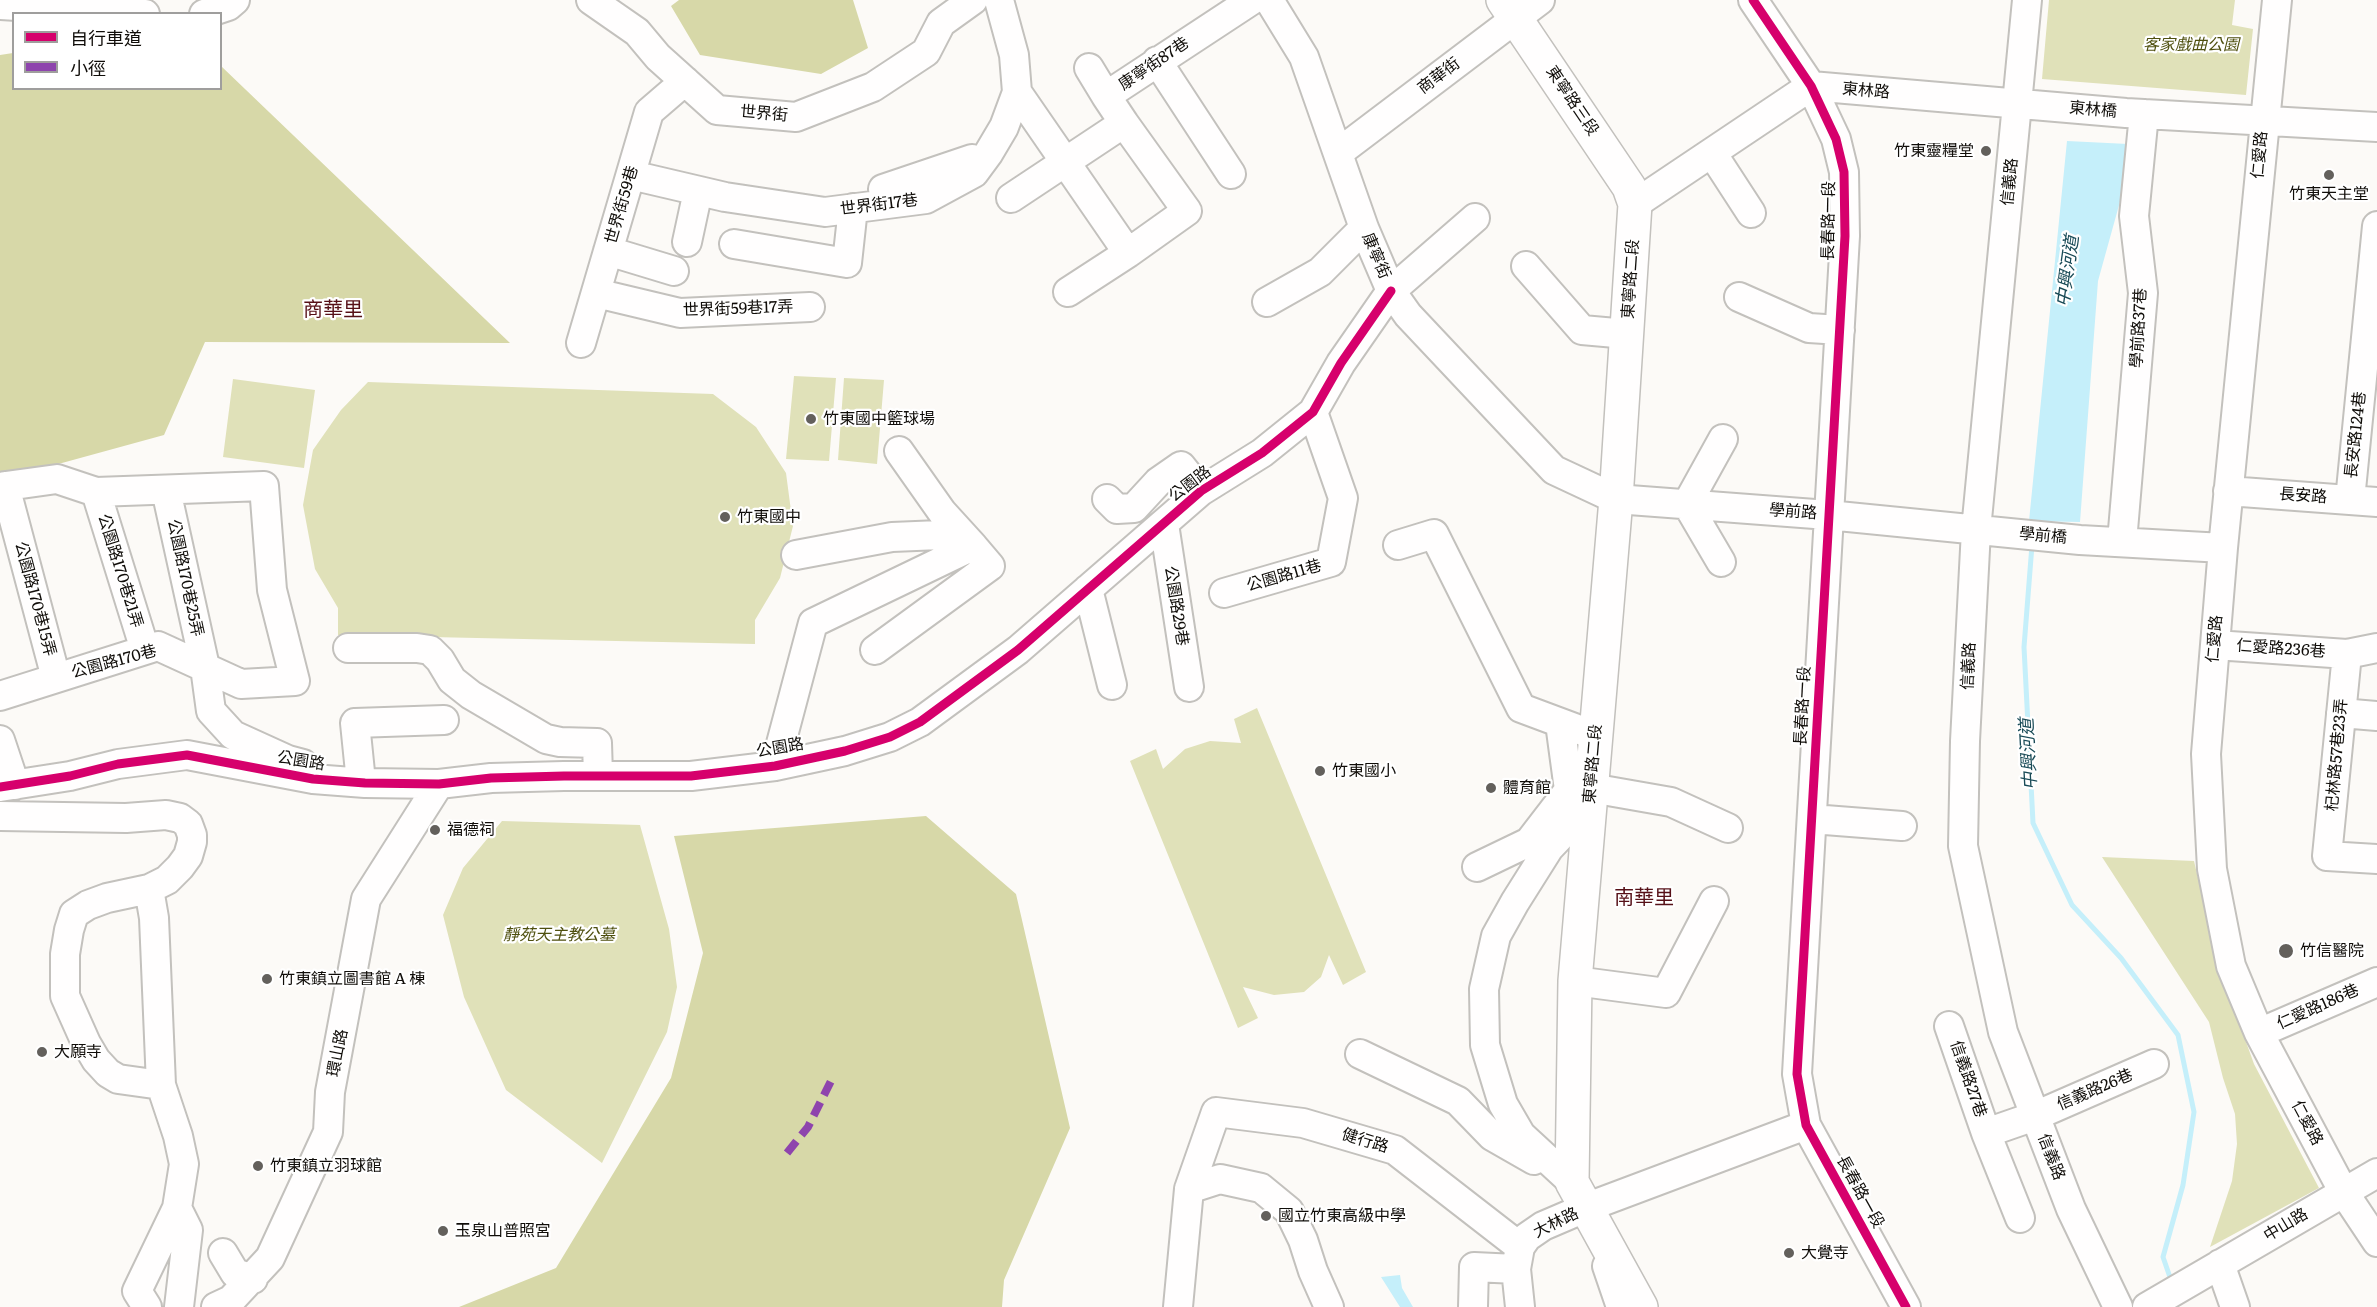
<!DOCTYPE html>
<meta charset="utf-8">
<style>
body{margin:0}
#map{position:relative;width:2377px;height:1307px;overflow:hidden;background:#fcfaf7;font-family:Literata,"Noto Sans TC",serif}
canvas{display:block}
.legend{position:absolute;left:12px;top:12px;width:210px;height:78px;box-sizing:border-box;background:#fff;border:2px solid #9f9e9d;margin:0;padding:8px 10px;list-style:none;font-size:18px;color:#100d09}
.legend li{display:flex;align-items:center;gap:12px;height:30px}
.legend b{width:30px;border:2px solid #9f9e9d}
</style>
<div id="map">
<canvas width="2377" height="1307"></canvas>
<ul class="legend">
<li><b style="height:8px;background:#d6006c"></b>自行車道</li>
<li><b style="height:8px;background:#8e44ad"></b>小徑</li>
</ul>
</div>
<script>
const context = document.querySelector('canvas').getContext('2d');
context.lineJoin = 'round';
function paint(path, color) { context.fillStyle = color; context.fill(path, 'evenodd'); }
const shape = rows => new Path2D(rows.map(r => 'M' + r).join(''));
function strokePath(path, color, width, dash) { context.strokeStyle = color; context.lineWidth = width; context.lineCap = dash ? 'butt' : 'round'; context.setLineDash(dash || []); context.stroke(path); }
function label(font, color, halo, rows, align = 'center') {
  context.font = font + ' Literata,"Noto Sans TC",serif'; context.lineWidth = 4.5; context.setLineDash([]); context.textBaseline = 'middle'; context.strokeStyle = halo; context.fillStyle = color; for (const [text, x, y, turn = 0] of rows) {
    context.save(); context.translate(x, y); context.rotate((+turn || 0) * Math.PI / 180); context.textAlign = isNaN(turn) ? turn : align; if (halo) context.strokeText(text, 0, 0); context.fillText(text, 0, 0); context.restore();
  }
}
paint(shape([
 [2049,0,2235,0,2232,25,2253,29,2246,95,2042,79],
 [794,376,836,378,829,461,786,459],
 [844,378,884,380,877,464,838,460],
 [233,379,315,390,304,468,223,457],
 [368,382,713,394,756,427,786,473,793,526,780,578,755,620,755,644,338,635,338,608,315,569,303,505,313,450,341,410],
 [1257,708,1366,972,1343,985,1329,955,1321,977,1304,992,1274,995,1243,987,1258,1018,1238,1028,1130,761,1156,749,1163,769,1185,749,1210,741,1241,743,1234,719],
 [502,821,640,825,669,929,677,987,667,1032,602,1163,506,1090,464,997,443,915,463,868],
 [2102,857,2194,861,2219,967,2254,1064,2319,1188,2210,1247,2232,1181,2237,1144,2235,1114,2223,1078,2209,1022]
]), '#e0e1b9');
paint(shape([
 [679,0,853,0,868,48,821,74,700,55,671,6],
 [13,53,14,88,220,88,221,66,510,343,205,342,164,435,0,480,0,55],
 [926,816,1016,894,1070,1128,1004,1280,1002,1307,459,1307,556,1268,671,1078,703,953,674,836]
]), '#d7d8a8');
paint(shape([
 [2067,141,2128,144,2121,198,2098,281,2080,522,2029,521],
 [1400,1275,1402,1288,1413,1307,1400,1307,1381,1277]
]), '#c5effa');
strokePath(shape([
 [2032,545,2024,647,2033,823,2072,905,2121,958,2178,1035,2194,1112,2183,1185,2163,1257,2172,1283]
]), '#c5effa', 5);
const minor = shape([
 [591,0,637,32,658,57,717,110,796,117,873,87,926,52,941,23,973,0],
 [1269,0,1304,57,1364,228,1391,291,1408,315,1554,470,1616,499,1828,515,2080,540,2223,548],
 [1753,0,1811,86,1836,139,1844,172,1845,236,1797,1074,1806,1125,1906,1307],
 [2027,0,1976,530,1965,741,1963,846,2003,1032,2071,1209,2118,1307],
 [2277,0,2223,548,2206,754,2212,869,2231,966,2259,1033,2343,1191,2377,1242],
 [0,5,145,14],
 [204,14,228,6,235,0],
 [1157,61,1231,174],
 [1089,68,1106,96],
 [1017,92,1128,253,1068,292],
 [1124,123,1187,211,1128,253],
 [1338,153,1540,0],
 [1712,153,1751,213],
 [631,175,725,197,825,212,926,199,974,173,988,154,1004,127,1017,92,1014,55,999,0],
 [883,189,972,159],
 [1011,198,1124,123,1106,96,1252,0],
 [1635,204,1811,86,2126,113,2377,127],
 [687,242,698,191],
 [734,244,847,263,853,208],
 [608,251,674,271],
 [1526,266,1582,330,1627,334],
 [596,293,680,313,810,307],
 [1739,297,1809,328,1840,330],
 [1267,302,1320,272,1364,228],
 [581,343,649,112,685,81],
 [5,486,56,678],
 [0,487,57,479,96,492,264,486,272,590,295,681,241,684,158,646,0,696],
 [166,490,205,667,211,711,233,735,288,760,303,764],
 [2228,491,2377,502],
 [96,492,145,650],
 [1107,499,1117,509,1134,508,1158,482,1181,466,1201,491],
 [2350,500,2377,226],
 [1164,524,1189,687],
 [2122,542,2143,293,2134,216,2144,114],
 [1398,545,1434,534,1521,708,1596,736],
 [796,555,892,537,940,535,973,546,990,566,875,650],
 [1721,562,1687,504,1723,439],
 [1088,589,1112,685],
 [1224,593,1331,562,1343,498,1313,412],
 [2215,645,2347,654,2377,648],
 [348,648,417,648,430,650,440,660,452,680,471,695,546,739,560,742,597,743,598,775],
 [2347,654,2327,856,2377,859],
 [2341,713,2377,716],
 [0,740,15,785],
 [775,766,813,623,973,546,942,512,899,451],
 [361,782,355,723,444,720],
 [0,787,70,776,118,764,187,755,313,779,365,783,439,784,491,778,564,776,691,776,775,766,845,751,890,737,920,722,1018,650,1201,491,1262,453,1313,412,1341,363,1391,291,1475,218],
 [1591,788,1671,802,1728,828],
 [0,816,126,818,166,815,180,818,188,824,192,835,192,842,188,856,180,867,167,880,149,889,107,898,88,905,74,914,69,930,65,954,65,996,86,1043,96,1060,108,1073,118,1079,161,1085],
 [1812,819,1902,826],
 [1477,867,1529,842,1569,790,1560,723],
 [1575,981,1666,993,1714,901],
 [1949,1026,1986,1133,2020,1218],
 [2259,1033,2377,982],
 [1360,1054,1458,1101,1492,1136,1534,1160],
 [1986,1133,2035,1116,2154,1064],
 [1572,1182,1521,1135,1503,1104,1485,1045,1484,989,1496,936,1515,902,1549,848,1590,805],
 [1189,1189,1216,1112,1303,1123,1395,1150,1520,1247],
 [177,1208,188,1230,179,1307],
 [223,1253,235,1273,253,1279],
 [2220,1264,2235,1307],
 [1607,1266,1621,1307],
 [147,1307,137,1291,177,1208,184,1164,178,1136,161,1085,154,918,149,889],
 [216,1307,231,1300,270,1258,328,1132,330,1092,366,899,439,784],
 [1178,1307,1189,1189,1220,1179,1261,1188,1289,1211,1303,1240,1313,1271,1329,1307],
 [1473,1307,1474,1267,1516,1269],
 [1520,1307,1516,1269,1520,1247,1527,1237,1543,1226,1585,1208,1806,1125],
 [2147,1307,2377,1173]
]);
const major = shape([
 [1503,0,1629,187,1635,204,1616,499,1575,981,1572,1182,1641,1307]
]);
strokePath(minor, '#c3c1bd', 32);
strokePath(major, '#c3c1bd', 36);
strokePath(minor, '#fffefe', 28);
strokePath(major, '#fffefe', 33);
strokePath(shape([
 [787,1153,808,1127,833,1077]
]), '#8e44ad', 8, [15, 8]);
strokePath(shape([
 [1753,0,1811,86,1836,139,1844,172,1845,236,1797,1074,1806,1125,1906,1307],
 [0,787,70,776,118,764,187,755,313,779,365,783,439,784,491,778,564,776,691,776,775,766,845,751,890,737,920,722,1018,650,1201,491,1262,453,1313,412,1341,363,1391,291]
]), '#d6006c', 9);
for (const [x, y, r, color] of [
 [1986,151,6,"#63605c"],
 [2329,175,6,"#63605c"],
 [811,419,6,"#63605c"],
 [725,517,6,"#63605c"],
 [1320,771,6,"#63605c"],
 [1491,788,6,"#63605c"],
 [435,830,6,"#63605c"],
 [2286,951,8,"#63605c"],
 [267,979,6,"#63605c"],
 [42,1052,6,"#63605c"],
 [258,1166,6,"#63605c"],
 [1266,1216,6,"#63605c"],
 [443,1231,6,"#63605c"],
 [1789,1253,6,"#63605c"]
]) { const dot = new Path2D(); dot.arc(x, y, r, 0, 2 * Math.PI); context.fillStyle = color; context.fill(dot); strokePath(dot, '#fff', 2); }
label('italic 16px', '#4f500f', '#fff', [
 ["客家戲曲公園",2191,45],
 ["靜苑天主教公墓",559,935]
]);
label('16px', '#100d09', '#fff', [
 ["康寧街87巷",1154,64,-34],
 ["商華街",1439,76,-37],
 ["東林路",1866,91,5],
 ["東寧路三段",1572,101,56],
 ["東林橋",2093,110,5],
 ["世界街",764,114,5],
 ["仁愛路",2260,155,-85],
 ["信義路",2010,182,-84],
 ["世界街59巷",622,205,-74],
 ["世界街17巷",879,205,-7],
 ["長春路一段",1829,221,-89],
 ["康寧街",1376,256,67],
 ["東寧路二段",1631,279,-86],
 ["世界街59巷17弄",738,309,-2],
 ["學前路37巷",2139,328,-87],
 ["長安路124巷",2356,435,-84],
 ["公園路",1190,484,-37],
 ["長安路",2303,496,4],
 ["學前路",1793,512,4],
 ["學前橋",2043,536,5],
 ["公園路170巷21弄",120,571,73],
 ["公園路11巷",1284,576,-16],
 ["公園路170巷25弄",185,578,78],
 ["公園路170巷15弄",35,599,75],
 ["公園路29巷",1176,606,81],
 ["仁愛路",2215,639,-85],
 ["仁愛路236巷",2281,649,4],
 ["公園路170巷",114,662,-15],
 ["信義路",1969,666,-87],
 ["長春路一段",1803,706,-87],
 ["公園路",780,748,-10],
 ["杞林路57巷23弄",2337,755,-85],
 ["公園路",301,761,9],
 ["東寧路二段",1593,764,-85],
 ["仁愛路186巷",2318,1007,-24],
 ["環山路",338,1053,-79],
 ["信義路27巷",1968,1079,71],
 ["信義路26巷",2095,1090,-23],
 ["仁愛路",2307,1123,62],
 ["健行路",1365,1141,17],
 ["信義路",2051,1157,69],
 ["長春路一段",1860,1192,61],
 ["大林路",1556,1223,-26],
 ["中山路",2286,1225,-31]
]);
label('16px', '#100d09', '#fff', [
 ["竹東靈糧堂",1974,151,"right"],
 ["竹東天主堂",2329,194,"center"],
 ["竹東國中籃球場",823,419],
 ["竹東國中",737,517],
 ["竹東國小",1332,771],
 ["體育館",1503,788],
 ["福德祠",447,830],
 ["竹信醫院",2300,951],
 ["竹東鎮立圖書館 A 棟",279,979],
 ["大願寺",54,1052],
 ["竹東鎮立羽球館",270,1166],
 ["國立竹東高級中學",1278,1216],
 ["玉泉山普照宮",455,1231],
 ["大覺寺",1801,1253]
], 'left');
label('italic 18px', '#184a56', '#fff', [
 ["中興河道",2068,271,-82],
 ["中興河道",2029,754,-93]
]);
label('20px', '#561017', '#fff', [
 ["商華里",333,310],
 ["南華里",1644,898]
]);
</script>
